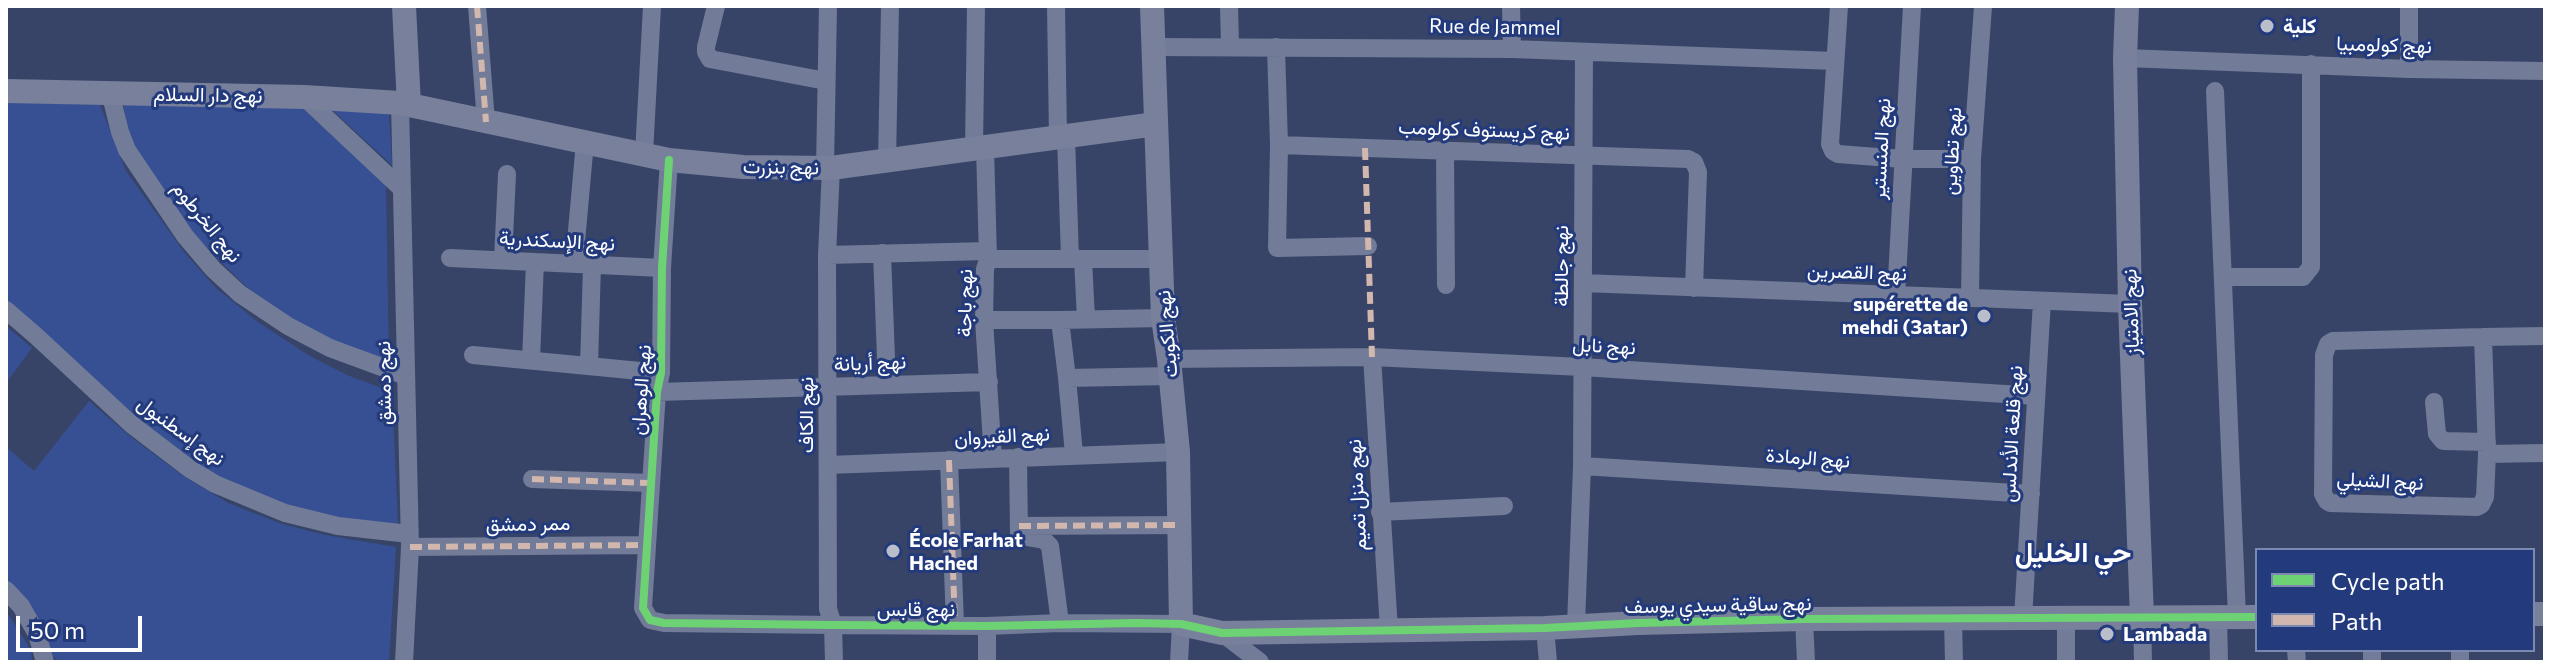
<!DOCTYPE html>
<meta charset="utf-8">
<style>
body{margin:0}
#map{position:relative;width:2551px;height:668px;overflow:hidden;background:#374468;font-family:Commissioner,sans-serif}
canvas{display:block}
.frame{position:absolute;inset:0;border:8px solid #fff;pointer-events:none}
.legend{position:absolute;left:2255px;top:548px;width:280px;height:104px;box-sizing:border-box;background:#233b7c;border:2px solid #7b89b0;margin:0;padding:10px 14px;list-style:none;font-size:24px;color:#fff}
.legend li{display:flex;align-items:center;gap:16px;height:40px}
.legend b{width:40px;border:2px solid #7b89b0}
.scale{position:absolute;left:16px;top:616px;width:126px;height:36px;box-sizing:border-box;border:4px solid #fff;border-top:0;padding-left:10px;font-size:24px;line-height:28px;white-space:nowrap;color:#fff;-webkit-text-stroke:6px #233b7c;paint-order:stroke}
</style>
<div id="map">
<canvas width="2551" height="668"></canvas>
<div class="frame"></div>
<ul class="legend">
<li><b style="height:10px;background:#6cd273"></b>Cycle path</li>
<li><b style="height:10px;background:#d1b7ad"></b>Path</li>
</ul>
<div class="scale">50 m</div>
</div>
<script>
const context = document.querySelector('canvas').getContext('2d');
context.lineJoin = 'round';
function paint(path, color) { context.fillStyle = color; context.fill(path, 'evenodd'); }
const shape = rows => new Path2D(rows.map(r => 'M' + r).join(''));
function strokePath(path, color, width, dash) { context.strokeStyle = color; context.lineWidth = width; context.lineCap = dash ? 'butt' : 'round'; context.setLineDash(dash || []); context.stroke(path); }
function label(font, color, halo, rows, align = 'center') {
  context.font = font + ' Commissioner,Vazirmatn,sans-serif'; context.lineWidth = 6; context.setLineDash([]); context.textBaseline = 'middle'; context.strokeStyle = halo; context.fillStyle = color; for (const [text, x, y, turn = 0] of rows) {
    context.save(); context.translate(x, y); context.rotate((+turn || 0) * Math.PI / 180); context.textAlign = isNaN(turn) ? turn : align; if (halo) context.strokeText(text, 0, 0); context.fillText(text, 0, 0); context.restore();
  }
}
paint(shape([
 [6,102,100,105,126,171,184,252,216,288,258,322,308,355,347,375,392,392,398,524,390,529,276,503,210,473,156,437,6,308],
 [123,102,299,105,386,185,389,365,318,337,256,296,200,242,158,188,132,141,126,122],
 [332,110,389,114,392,165],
 [6,326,32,348,6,383],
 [89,401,131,437,182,475,228,503,282,524,325,535,396,547,389,662,59,662,52,655,6,582,6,447,34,471],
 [6,611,31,650,32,662,6,662]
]), '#365093');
strokePath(shape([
 [477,6,486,122],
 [716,6,706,47,706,52,710,59,826,81],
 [1056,6,1058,137],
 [1229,6,1230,46],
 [1511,6,1512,49],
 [1839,6,1830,144,1833,151,1838,154,1903,159,1972,159],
 [1153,47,1512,49,1835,61],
 [1276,47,1279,145,1277,248,1368,246],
 [2125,58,2409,69,2545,71],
 [2409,69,2409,6],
 [2215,91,2237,617],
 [110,92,120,132,127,150,185,236,213,269,240,294,288,326,330,348,406,376],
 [304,97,402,189],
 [400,103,410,547,404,662],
 [1066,136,1070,259],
 [1279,145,1688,159,1694,162,1698,172,1694,288],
 [985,147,988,259,985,269,984,320,993,459],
 [974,148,976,6],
 [1445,151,1446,285],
 [644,154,652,6],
 [669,160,662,268,661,373,657,392,643,608,650,620,664,623,833,625,987,626,1060,623,1181,624,1179,662],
 [887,162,890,6],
 [825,168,828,6],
 [831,168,827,255,828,609,833,625,834,662],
 [882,253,887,384],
 [827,255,988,251],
 [450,258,662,268],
 [988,259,1161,259],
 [1083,259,1086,319],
 [503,260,507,174],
 [574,264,585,142],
 [2223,277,2303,277,2311,267,2311,64],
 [1583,283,2130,304],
 [1896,296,1912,6],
 [1970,298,1972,159,1983,6],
 [6,310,35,335,131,424,190,469,215,484,285,513,338,526,409,534],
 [984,320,1060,320],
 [2483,337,2333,341,2328,344,2324,355,2323,494,2327,501,2330,503,2477,507,2481,505,2485,497,2487,454,2483,337,2545,336],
 [473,355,661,373],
 [1372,357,1389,630],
 [1169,359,1372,357,1582,367,2036,396],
 [531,360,535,262],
 [589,366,592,265],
 [1067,378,1060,320,1163,318],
 [657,392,989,382],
 [2434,402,2437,434,2443,441,2487,442],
 [1074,454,1067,378,1171,376],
 [2487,454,2545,453],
 [1018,457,1019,533,1021,536,1044,540,1050,546,1060,623],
 [949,460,955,625],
 [828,465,1178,452],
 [1582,466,2031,494],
 [532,479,651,483],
 [1380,512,1504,506],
 [1019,526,1179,525],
 [410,547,647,545],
 [6,590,21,606,37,634,45,662],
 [2218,617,2219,662],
 [2023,618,2042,301],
 [2142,618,2143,662],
 [1804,619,1806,662],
 [1953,619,1954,662],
 [1576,625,1582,466,1584,52],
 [1545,628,1548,662],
 [1222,633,1260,662],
 [2296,650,2297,662],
 [2372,650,2372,662],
 [2460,650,2460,662],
 [987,662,987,626],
 [2066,662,2066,618]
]), '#727b97', 18);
strokePath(shape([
 [404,6,409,105],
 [1152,6,1163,318,1169,359,1178,452,1181,624,1222,633,1545,628,1638,623,1804,619,2257,617],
 [2127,6,2125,58,2130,304,2142,618],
 [6,91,304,97,400,103,669,160,743,167,831,168,1156,124],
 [2533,614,2545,614]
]), '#78809b', 24);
strokePath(shape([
 [477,6,486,122],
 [1365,148,1372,357],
 [949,460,955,625],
 [532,479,651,483],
 [1019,526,1179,525],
 [410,547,647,545]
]), '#d1b7ad', 6, [12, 6]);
strokePath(shape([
 [669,160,662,268,661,373,657,392,643,608,650,620,664,623,833,625,987,626,1136,623,1181,624,1222,633,1545,628,1638,623,1804,619,2257,617]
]), '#6cd273', 8);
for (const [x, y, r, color] of [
 [2267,26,8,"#b9beca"],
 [1984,316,8,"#b9beca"],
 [893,551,8,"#b9beca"],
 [2107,634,8,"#b9beca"]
]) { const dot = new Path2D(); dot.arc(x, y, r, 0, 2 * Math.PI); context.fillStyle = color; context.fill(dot); strokePath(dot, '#233b7c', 3); }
label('bold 20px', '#fff', '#233b7c', [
 ["كلية",2283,26],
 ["supérette de",1968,304,"right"],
 ["mehdi (3atar)",1968,327,"right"],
 ["École Farhat",909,540],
 ["Hached",909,563],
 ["Lambada",2123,634]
], 'left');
label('20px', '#fff', '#233b7c', [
 ["Rue de Jammel",1495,27,1],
 ["نهج كولومبيا",2384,45,2],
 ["نهج دار السلام",208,95,1],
 ["نهج كريستوف كولومب",1484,130,2],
 ["نهج المنستير",1881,149,-87],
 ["نهج تطاوين",1952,151,-87],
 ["نهج بنزرت",781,167,1],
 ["نهج الخرطوم",207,222,51],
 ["نهج الإسكندرية",557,241,3],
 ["نهج جالطة",1561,266,-90],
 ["نهج القصرين",1857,272,2],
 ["نهج باجة",965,303,-89],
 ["نهج الامتياز",2131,312,-92],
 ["نهج الكويت",1167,334,-95],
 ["نهج نابل",1604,346,3],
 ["نهج أريانة",870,363,-2],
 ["نهج دمشق",384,383,-91],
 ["نهج الوهران",641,390,-86],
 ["نهج الكاف",806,415,-90],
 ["نهج إسطنبول",181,431,36],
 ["نهج قلعة الأندلس",2012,434,-87],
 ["نهج القيروان",1002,436,-3],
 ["نهج الرمادة",1808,458,4],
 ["نهج الشيلي",2380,481,3],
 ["نهج منزل تميم",1357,495,-93],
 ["ممر دمشق",528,524,-1],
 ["نهج ساقية سيدي يوسف",1718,605,-1],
 ["نهج قابس",916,609]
]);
label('bold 28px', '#fff', '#233b7c', [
 ["حي الخليل",2073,553]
]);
</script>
